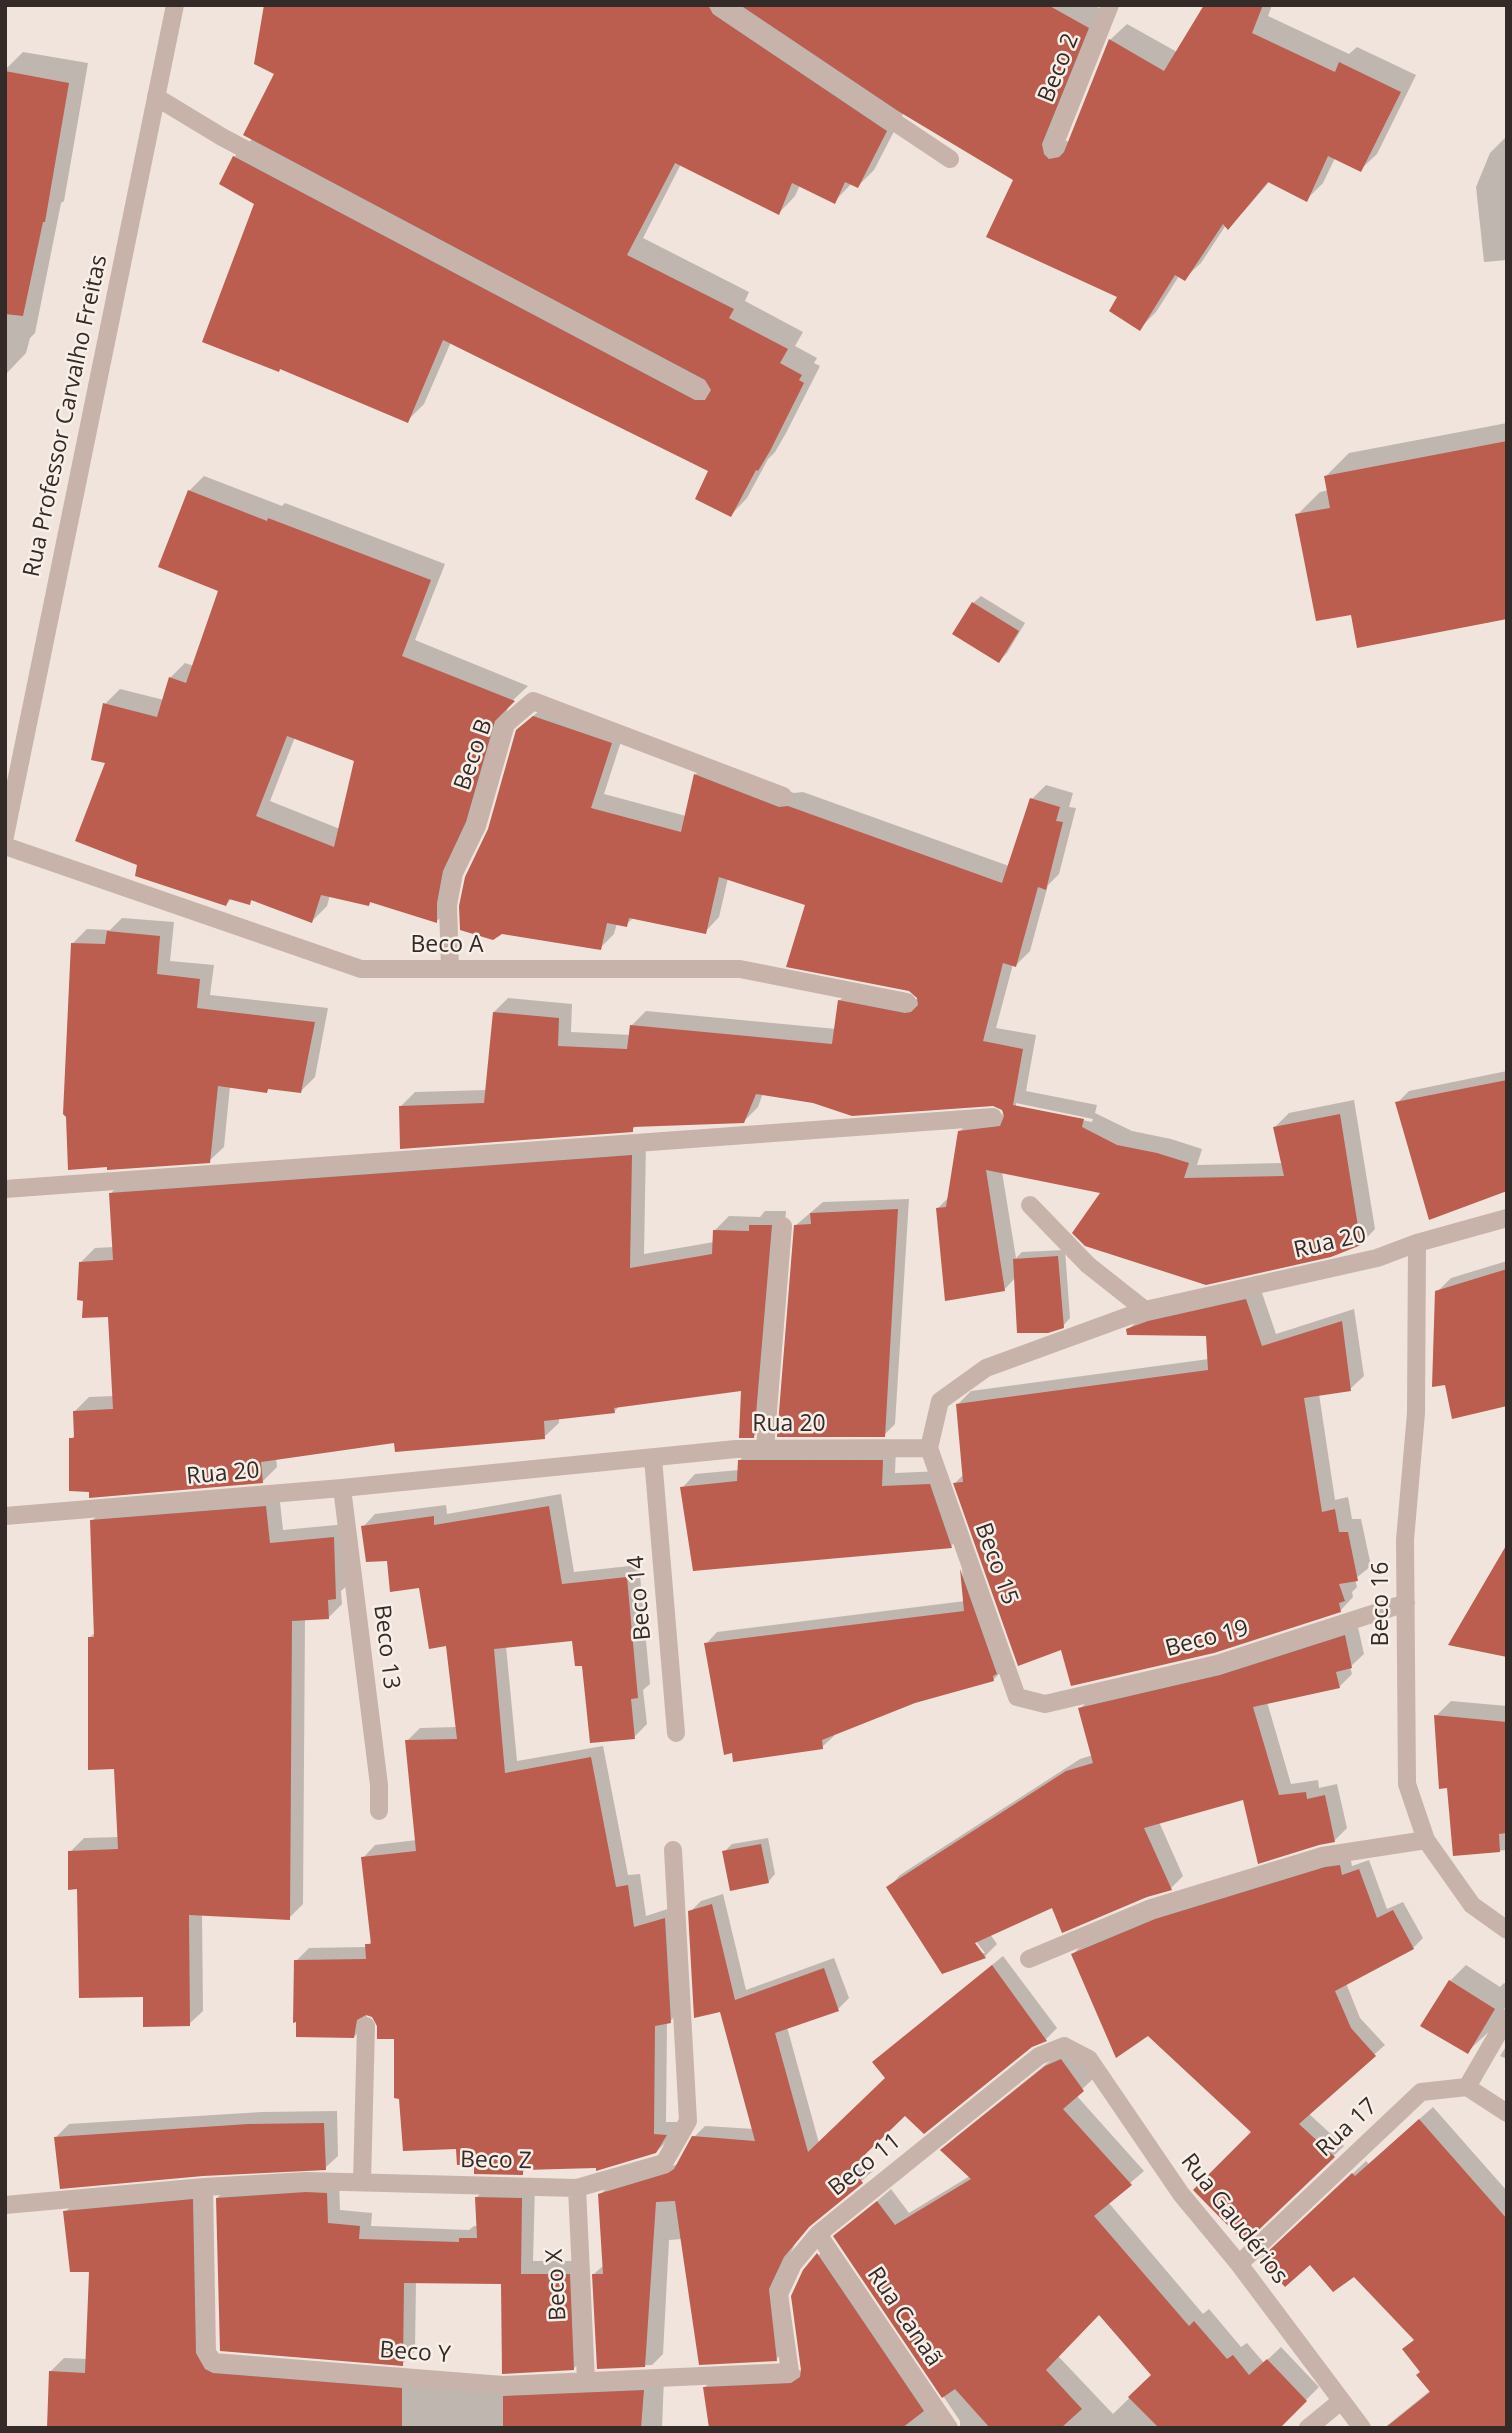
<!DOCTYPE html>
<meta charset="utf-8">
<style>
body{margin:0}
#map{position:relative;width:1512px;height:2433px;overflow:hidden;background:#f0e4dc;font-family:"Open Sans",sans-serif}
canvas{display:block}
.frame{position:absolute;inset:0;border:7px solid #342b28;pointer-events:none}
</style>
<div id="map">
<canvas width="1512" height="2433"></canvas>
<div class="frame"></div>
</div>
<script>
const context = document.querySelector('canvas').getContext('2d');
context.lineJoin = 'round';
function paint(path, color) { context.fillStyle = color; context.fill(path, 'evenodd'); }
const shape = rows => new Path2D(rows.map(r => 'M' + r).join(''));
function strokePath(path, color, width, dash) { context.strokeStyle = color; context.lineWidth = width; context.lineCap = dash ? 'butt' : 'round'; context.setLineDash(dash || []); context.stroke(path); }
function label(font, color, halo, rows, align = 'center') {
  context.font = font + ' "Open Sans",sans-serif'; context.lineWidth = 5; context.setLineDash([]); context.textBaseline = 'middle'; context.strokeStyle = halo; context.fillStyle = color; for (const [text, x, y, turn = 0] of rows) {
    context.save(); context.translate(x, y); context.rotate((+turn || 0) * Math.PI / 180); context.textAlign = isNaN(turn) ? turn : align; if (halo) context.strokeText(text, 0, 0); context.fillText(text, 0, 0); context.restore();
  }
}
paint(shape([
 [266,5,1094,5,1104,11,1060,138,1069,142,1110,40,1127,24,1177,52,1205,5,1272,5,1268,16,1349,54,1357,47,1416,75,1377,154,1360,170,1335,158,1323,183,1307,199,1270,181,1244,211,1228,227,1226,225,1201,263,1184,279,1179,276,1156,312,1140,328,1120,296,1016,180,904,112,874,170,858,186,852,183,834,202,800,185,795,196,779,213,681,164,643,238,749,292,745,301,803,332,795,346,817,358,814,363,820,366,786,433,775,452,768,459,747,498,731,515,710,470,451,342,424,404,407,421,256,203,221,183,234,157,253,138,276,73],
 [23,52,88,63,64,201,61,203,35,333,30,338,26,353,7,373,5,70],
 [1506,137,1507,260,1484,262,1476,187,1490,153],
 [1507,423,1507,617,1352,613,1297,515,1320,492,1329,490,1326,476,1349,453],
 [204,476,282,506,285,503,445,564,415,640,528,686,509,704,452,906,437,921,372,901,368,904,330,895,327,906,312,921,253,899,249,903,232,898,226,905,139,864,107,762,105,704,120,689,164,700,170,678,185,663,194,666,221,590,189,491],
 [295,737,356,760,340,829,270,801],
 [981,596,1025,623,1007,653,999,661,973,603],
 [549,703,625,729,604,794,686,816,695,775,709,761,794,793,803,792,1009,866,1032,799,1046,785,1073,793,1069,807,1076,808,1059,874,1048,885,1030,951,1016,965,1013,964,996,1028,1036,1035,1026,1091,1097,1105,1095,1113,1132,1131,1171,1139,1202,1149,1197,1165,1283,1163,1275,1127,1289,1113,1354,1100,1375,1229,1361,1244,1002,1172,1016,1258,1022,1252,1065,1250,1070,1318,1063,1326,1015,1278,1004,1290,938,1208,950,1196,959,1132,974,1117,1005,1114,1000,1106,813,1101,763,1093,758,1107,743,1122,637,1125,632,1130,401,1106,415,1092,487,1090,494,1012,508,998,572,1004,571,1032,631,1035,632,1025,646,1011,836,1029,839,1001,854,987,921,1000,807,904,728,878,719,917,705,932,634,917,626,925,617,923,614,934,600,948,490,830,532,717],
 [1016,1103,1093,1119,1092,1122,1016,1107],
 [122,918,174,922,170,961,214,965,210,995,328,1008,315,1077,301,1091,269,1088,266,1091,230,1086,224,1147,209,1161,73,943,87,929,110,930],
 [1507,1071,1507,1189,1397,1103,1409,1091],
 [646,1141,644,1254,714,1242,714,1231,729,1216,760,1217,765,1211,786,1211,768,1421,754,1436,743,1389,620,1405,614,1412,559,1417,559,1423,544,1437,395,1441,276,1458,277,1467,263,1481,71,1439,75,1435,74,1412,89,1397,114,1396,109,1315,80,1263,95,1248,114,1247,110,1194,125,1179],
 [909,1199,895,1424,884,1435,796,1225,823,1202],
 [1507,1261,1507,1404,1437,1292,1451,1278],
 [1260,1287,1276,1334,1354,1309,1364,1376,1350,1389,1319,1394,1335,1500,1348,1497,1352,1519,1361,1519,1371,1566,1355,1579,1357,1587,1352,1592,1353,1597,1340,1611,1062,1648,955,1483,964,1474,957,1405,971,1391,1209,1359,1208,1335,1128,1330,1142,1316],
 [753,1447,896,1447,895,1473,943,1471,965,1532,951,1546,694,1569,682,1488,695,1474,739,1470,739,1461],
 [279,1493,283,1530,347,1524,349,1584,341,1591,342,1604,328,1618,305,1619,303,1904,289,1918,202,1914,203,2011,189,2024,144,1995,79,1888,70,1852,84,1838,119,1837,115,1767,90,1637,96,1632,92,1521,105,1507],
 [561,1494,574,1572,639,1565,650,1684,643,1690,647,1724,634,1737,584,1664,574,1639,506,1646,517,1761,603,1746,628,1875,640,1874,646,1916,677,1906,683,2008,670,2021,667,2022,666,2122,678,2122,669,2139,656,2152,598,2166,527,2168,522,2173,458,2147,396,2038,367,2013,366,2024,354,2037,296,1961,309,1948,367,1947,372,1940,363,1858,375,1845,417,1840,407,1741,420,1728,457,1727,448,1644,420,1586,389,1559,363,1527,375,1514,446,1505,447,1514],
 [972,1560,1005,1668,993,1680,914,1701,834,1733,834,1736,822,1747,706,1644,717,1632,965,1601,962,1570],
 [1357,1623,1364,1654,1350,1667,1352,1674,1339,1687,1267,1702,1291,1784,1318,1780,1319,1788,1337,1784,1347,1828,1334,1841,1245,1798,1159,1822,1183,1876,1171,1888,1053,1906,990,1934,997,1944,985,1956,943,1972,888,1888,900,1875,1080,1759,1093,1755,1080,1709,1092,1696],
 [971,1935,985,1953,980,1953,968,1937],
 [1451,1701,1507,1706,1507,1850,1454,1854,1448,1786,1436,1716],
 [768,1838,775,1874,768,1882,724,1852,732,1844],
 [1350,1856,1352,1866,1369,1860,1387,1909,1403,1902,1423,1938,1413,1948,1346,1983,1360,2018,1385,2045,1308,2113,1344,2146,1245,2240,1254,2132,1073,1954,1083,1944,1166,1909],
 [723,1894,746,1990,834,1958,849,1998,838,2009,787,2027,819,2143,887,2078,874,2062,1003,1956,1057,2028,1046,2039,905,2114,861,2156,873,2171,814,2221,795,2244,779,2277,787,2349,776,2359,682,2239,669,2240,663,2354,652,2365,598,2368,594,2274,604,2265,600,2195,611,2183,679,2164,694,2137,705,2126,754,2129,722,2010,690,1912,701,1901],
 [1466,1965,1500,1987,1504,1983,1507,1985,1507,2004,1494,2027,1467,2052,1450,1981],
 [1507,2045,1507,2059,1500,2056],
 [1075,2047,1096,2076,1076,2095,1144,2171,1108,2202,1203,2314,1209,2309,1241,2347,1247,2343,1264,2363,1281,2347,1319,2387,1278,2428,960,2428,960,2421,836,2237,891,2189,909,2213,970,2176,943,2150,956,2137,1060,2053],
 [1099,2313,1153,2375,1113,2414,1058,2356],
 [1433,2107,1507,2191,1507,2428,1384,2428,1431,2390,1421,2372,1415,2339,1355,2275,1310,2262,1276,2246,1366,2161,1369,2164],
 [337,2111,338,2156,325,2168,56,2137,69,2124,262,2112],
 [339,2181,340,2210,372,2213,371,2226,469,2230,474,2226,478,2226,477,2197,490,2184,535,2185,533,2261,582,2261,587,2356,573,2369,503,2283,416,2281,415,2351,402,2364,217,2198,231,2185],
 [206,2186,211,2346,223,2359,415,2384,664,2377,662,2428,49,2428,50,2372,64,2358,87,2359,90,2271,65,2212,79,2198],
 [832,2241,914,2363,938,2428,710,2428,704,2388,718,2374,803,2370,804,2271]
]), '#0003');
paint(shape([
 [264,5,708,5,713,14,887,131,858,188,845,182,835,204,792,183,779,215,675,163,627,255,734,309,729,318,788,349,780,363,802,375,799,380,804,383,770,451,758,471,756,470,731,517,695,499,708,471,443,340,408,423,280,369,279,372,202,342,254,204,219,184,233,156,695,400,705,400,711,390,705,380,243,135,274,74,254,64],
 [740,5,1048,5,1089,28,1042,144,1044,154,1049,159,1059,157,1064,152,1109,39,1164,71,1204,5,1263,5,1252,33,1335,72,1339,62,1401,92,1361,172,1328,156,1307,202,1268,182,1228,230,1223,224,1185,281,1175,275,1140,331,1109,311,1117,297,986,237,1013,180,898,111],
 [5,71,69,83,45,222,43,222,23,316,5,314],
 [1507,441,1507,619,1357,648,1351,615,1316,621,1295,514,1330,508,1324,476],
 [188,490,267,521,268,518,431,580,402,656,515,701,495,721,466,822,443,871,437,903,437,923,370,902,369,906,321,895,312,923,251,900,250,905,229,899,226,906,135,876,137,865,75,841,105,763,91,760,103,703,157,717,169,677,186,683,218,591,158,567],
 [287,736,354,761,334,847,256,816],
 [972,602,1019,631,999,663,952,634],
 [533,716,612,743,591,808,681,832,694,774,779,807,788,806,1002,883,1030,798,1060,807,1056,821,1063,822,1046,890,1038,887,1016,967,1003,963,983,1041,1023,1049,1013,1105,1084,1119,1082,1127,1117,1145,1157,1153,1189,1163,1184,1178,1284,1176,1273,1127,1340,1114,1361,1245,1331,1257,1206,1285,1085,1246,1072,1233,1100,1193,986,1170,1005,1291,945,1301,936,1208,946,1207,958,1131,1000,1126,1004,1116,1002,1110,993,1106,852,1116,813,1103,756,1094,744,1123,633,1127,633,1132,400,1149,399,1106,484,1103,493,1012,559,1018,558,1046,627,1049,630,1025,832,1044,838,1000,905,1013,911,1012,918,1005,917,998,909,991,786,967,805,905,719,877,706,934,629,918,627,927,607,923,601,950,502,934,493,940,460,930,459,906,465,877,488,829,516,730],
 [107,931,160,936,157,974,200,979,197,1008,315,1022,301,1093,268,1089,267,1093,218,1086,210,1163,107,1170,107,1167,68,1170,66,1117,63,1114,71,943,105,944],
 [1507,1080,1507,1191,1429,1220,1395,1102],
 [632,1155,630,1268,712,1254,713,1230,749,1231,749,1225,772,1225,754,1438,739,1438,741,1391,614,1408,615,1413,544,1421,545,1439,395,1452,394,1443,261,1462,263,1483,89,1498,89,1492,69,1491,69,1438,74,1438,73,1411,113,1409,108,1317,82,1318,83,1301,77,1300,79,1262,113,1260,109,1193],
 [898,1209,885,1437,777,1437,794,1225,811,1224,810,1213],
 [1058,1256,1064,1328,1048,1333,1017,1333,1013,1259],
 [1507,1269,1507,1406,1452,1419,1445,1385,1432,1387,1435,1291],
 [1246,1299,1262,1346,1342,1321,1351,1391,1304,1398,1322,1512,1335,1509,1339,1532,1348,1532,1358,1581,1339,1584,1345,1601,1339,1603,1341,1612,1214,1653,1071,1686,1061,1650,1018,1666,953,1483,963,1482,956,1404,1208,1370,1206,1336,1127,1335,1126,1329,1148,1321],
 [738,1460,883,1460,882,1486,930,1484,952,1548,693,1571,680,1487,737,1481],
 [266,1506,270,1543,334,1537,336,1599,328,1600,329,1619,292,1621,290,1920,189,1915,190,2026,143,2027,143,1997,79,1998,77,1889,68,1890,68,1851,118,1849,114,1769,88,1770,88,1637,94,1637,90,1520],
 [549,1506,562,1584,627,1577,638,1698,631,1699,635,1739,590,1743,582,1666,575,1666,572,1641,494,1649,505,1773,591,1757,616,1887,628,1885,634,1927,665,1918,671,2023,655,2026,654,2134,667,2135,656,2153,596,2171,596,2168,523,2170,523,2175,474,2174,474,2165,457,2165,456,2149,403,2151,399,2099,394,2098,394,2039,377,2039,377,2026,372,2017,366,2015,357,2020,354,2038,296,2037,296,2022,293,2023,294,1960,366,1959,365,1944,371,1944,361,1857,416,1851,405,1740,457,1739,446,1646,429,1649,419,1588,390,1592,387,1561,366,1562,361,1526,434,1516,434,1525],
 [1507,1544,1507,1657,1448,1645],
 [960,1569,997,1674,993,1676,994,1681,915,1703,822,1740,823,1749,733,1762,732,1753,724,1755,704,1643,964,1611],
 [1345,1635,1352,1668,1336,1672,1340,1688,1253,1707,1279,1795,1306,1792,1307,1799,1325,1795,1335,1842,1319,1845,1258,1864,1243,1800,1144,1828,1172,1890,1147,1897,1062,1933,1052,1908,975,1943,986,1958,942,1974,886,1887,1066,1771,1093,1763,1078,1708,1220,1675],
 [1434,1715,1507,1722,1507,1833,1499,1834,1500,1852,1453,1856,1447,1788,1439,1789],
 [761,1844,769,1883,730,1891,722,1851],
 [1340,1865,1342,1875,1359,1869,1377,1918,1393,1910,1414,1949,1335,1991,1351,2028,1376,2056,1299,2124,1335,2157,1245,2243,1193,2190,1251,2132,1148,2036,1116,2058,1071,1954,1155,1919,1325,1867],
 [712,1904,735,2000,824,1968,839,2011,775,2033,808,2152,885,2078,872,2062,992,1965,1047,2041,1032,2047,924,2134,905,2116,851,2168,863,2183,809,2227,784,2257,769,2289,777,2361,699,2365,675,2201,656,2202,645,2367,597,2369,592,2274,603,2274,598,2194,668,2173,674,2169,692,2136,755,2141,720,2012,694,2018,688,1911],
 [1449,1980,1495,2009,1468,2054,1420,2026],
 [1061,2059,1084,2091,1063,2109,1132,2185,1094,2216,1189,2326,1194,2321,1227,2359,1233,2355,1249,2375,1267,2359,1307,2401,1280,2428,1159,2428,1128,2397,1151,2375,1099,2315,1046,2370,1082,2409,1061,2428,990,2428,955,2389,942,2398,833,2236,877,2201,895,2225,971,2179,940,2150,1045,2066],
 [1419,2119,1507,2219,1507,2428,1385,2428,1430,2392,1416,2375,1420,2372,1402,2349,1414,2340,1354,2277,1333,2292,1310,2265,1285,2287,1260,2259,1352,2173,1355,2176],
 [324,2123,326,2170,203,2176,60,2189,54,2137,248,2124],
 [306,2192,327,2193,328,2223,360,2226,359,2239,459,2242,459,2238,477,2238,475,2197,522,2198,521,2274,570,2274,574,2370,502,2374,501,2284,404,2283,403,2366,220,2351,216,2198],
 [193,2199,196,2353,205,2369,213,2373,402,2388,402,2428,47,2428,49,2371,85,2373,89,2272,70,2272,63,2211],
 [817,2253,924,2411,902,2428,709,2428,703,2387,791,2383,800,2377,801,2370,791,2296,803,2270],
 [644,2390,641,2428,503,2428,503,2396]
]), '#bb5d4f');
strokePath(shape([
 [719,5,950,159],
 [156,97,222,137,700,390],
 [1053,148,1110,5],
 [5,846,361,969,740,969,907,1002],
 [450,969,448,905,454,873,477,826,506,724,533,701,783,796],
 [5,1189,993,1117],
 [1030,1205,1088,1265,1145,1310],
 [1417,1243,1416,1413,1405,1540,1407,1784,1426,1840,1472,1905,1507,1930],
 [765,1448,783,1226],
 [929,1448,1017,1697,1045,1704,1217,1664,1406,1603],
 [653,1458,676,1733],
 [342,1488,379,1785,379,1811],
 [5,1516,342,1488,736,1449,929,1448,940,1401,986,1368,1145,1310,1377,1258,1417,1243,1507,1218],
 [1029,1959,1151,1908,1322,1856,1426,1840],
 [1467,2087,1507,2018],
 [362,2182,366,2026],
 [204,2187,207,2353,214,2362,503,2385,790,2372,779,2294,793,2264,818,2234,1039,2056,1064,2046,1089,2059,1181,2194,1239,2264,1362,2428],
 [577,2188,586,2381],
 [5,2205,204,2187,306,2181,577,2188,664,2163,688,2121,673,1850],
 [818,2234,949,2428],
 [1239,2264,1421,2092,1467,2087,1507,2113],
 [1308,2428,1341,2401]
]), '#c7b3a9', 18);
strokePath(shape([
 [5,836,175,5]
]), '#c7b3a9', 18);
label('23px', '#342b28', '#f8efe8', [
 ["Beco 2",1059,68,-68],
 ["Rua Professor Carvalho Freitas",66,416,-78],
 ["Beco B",474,755,-71],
 ["Beco A",447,945],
 ["Rua 20",1330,1243,-13],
 ["Rua 20",789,1424],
 ["Rua 20",223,1474,-5],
 ["Beco 15",996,1564,70],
 ["Beco 14",640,1598,-95],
 ["Beco 16",1381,1604,-90],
 ["Beco 19",1207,1639,-15],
 ["Beco 13",386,1647,83],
 ["Rua 17",1347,2128,-43],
 ["Beco Z",496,2161,1],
 ["Beco 11",865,2165,-39],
 ["Rua Gaudérios",1234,2219,52],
 ["Beco X",557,2285,-93],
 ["Rua Canaã",904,2317,56],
 ["Beco Y",415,2353,4]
]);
</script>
